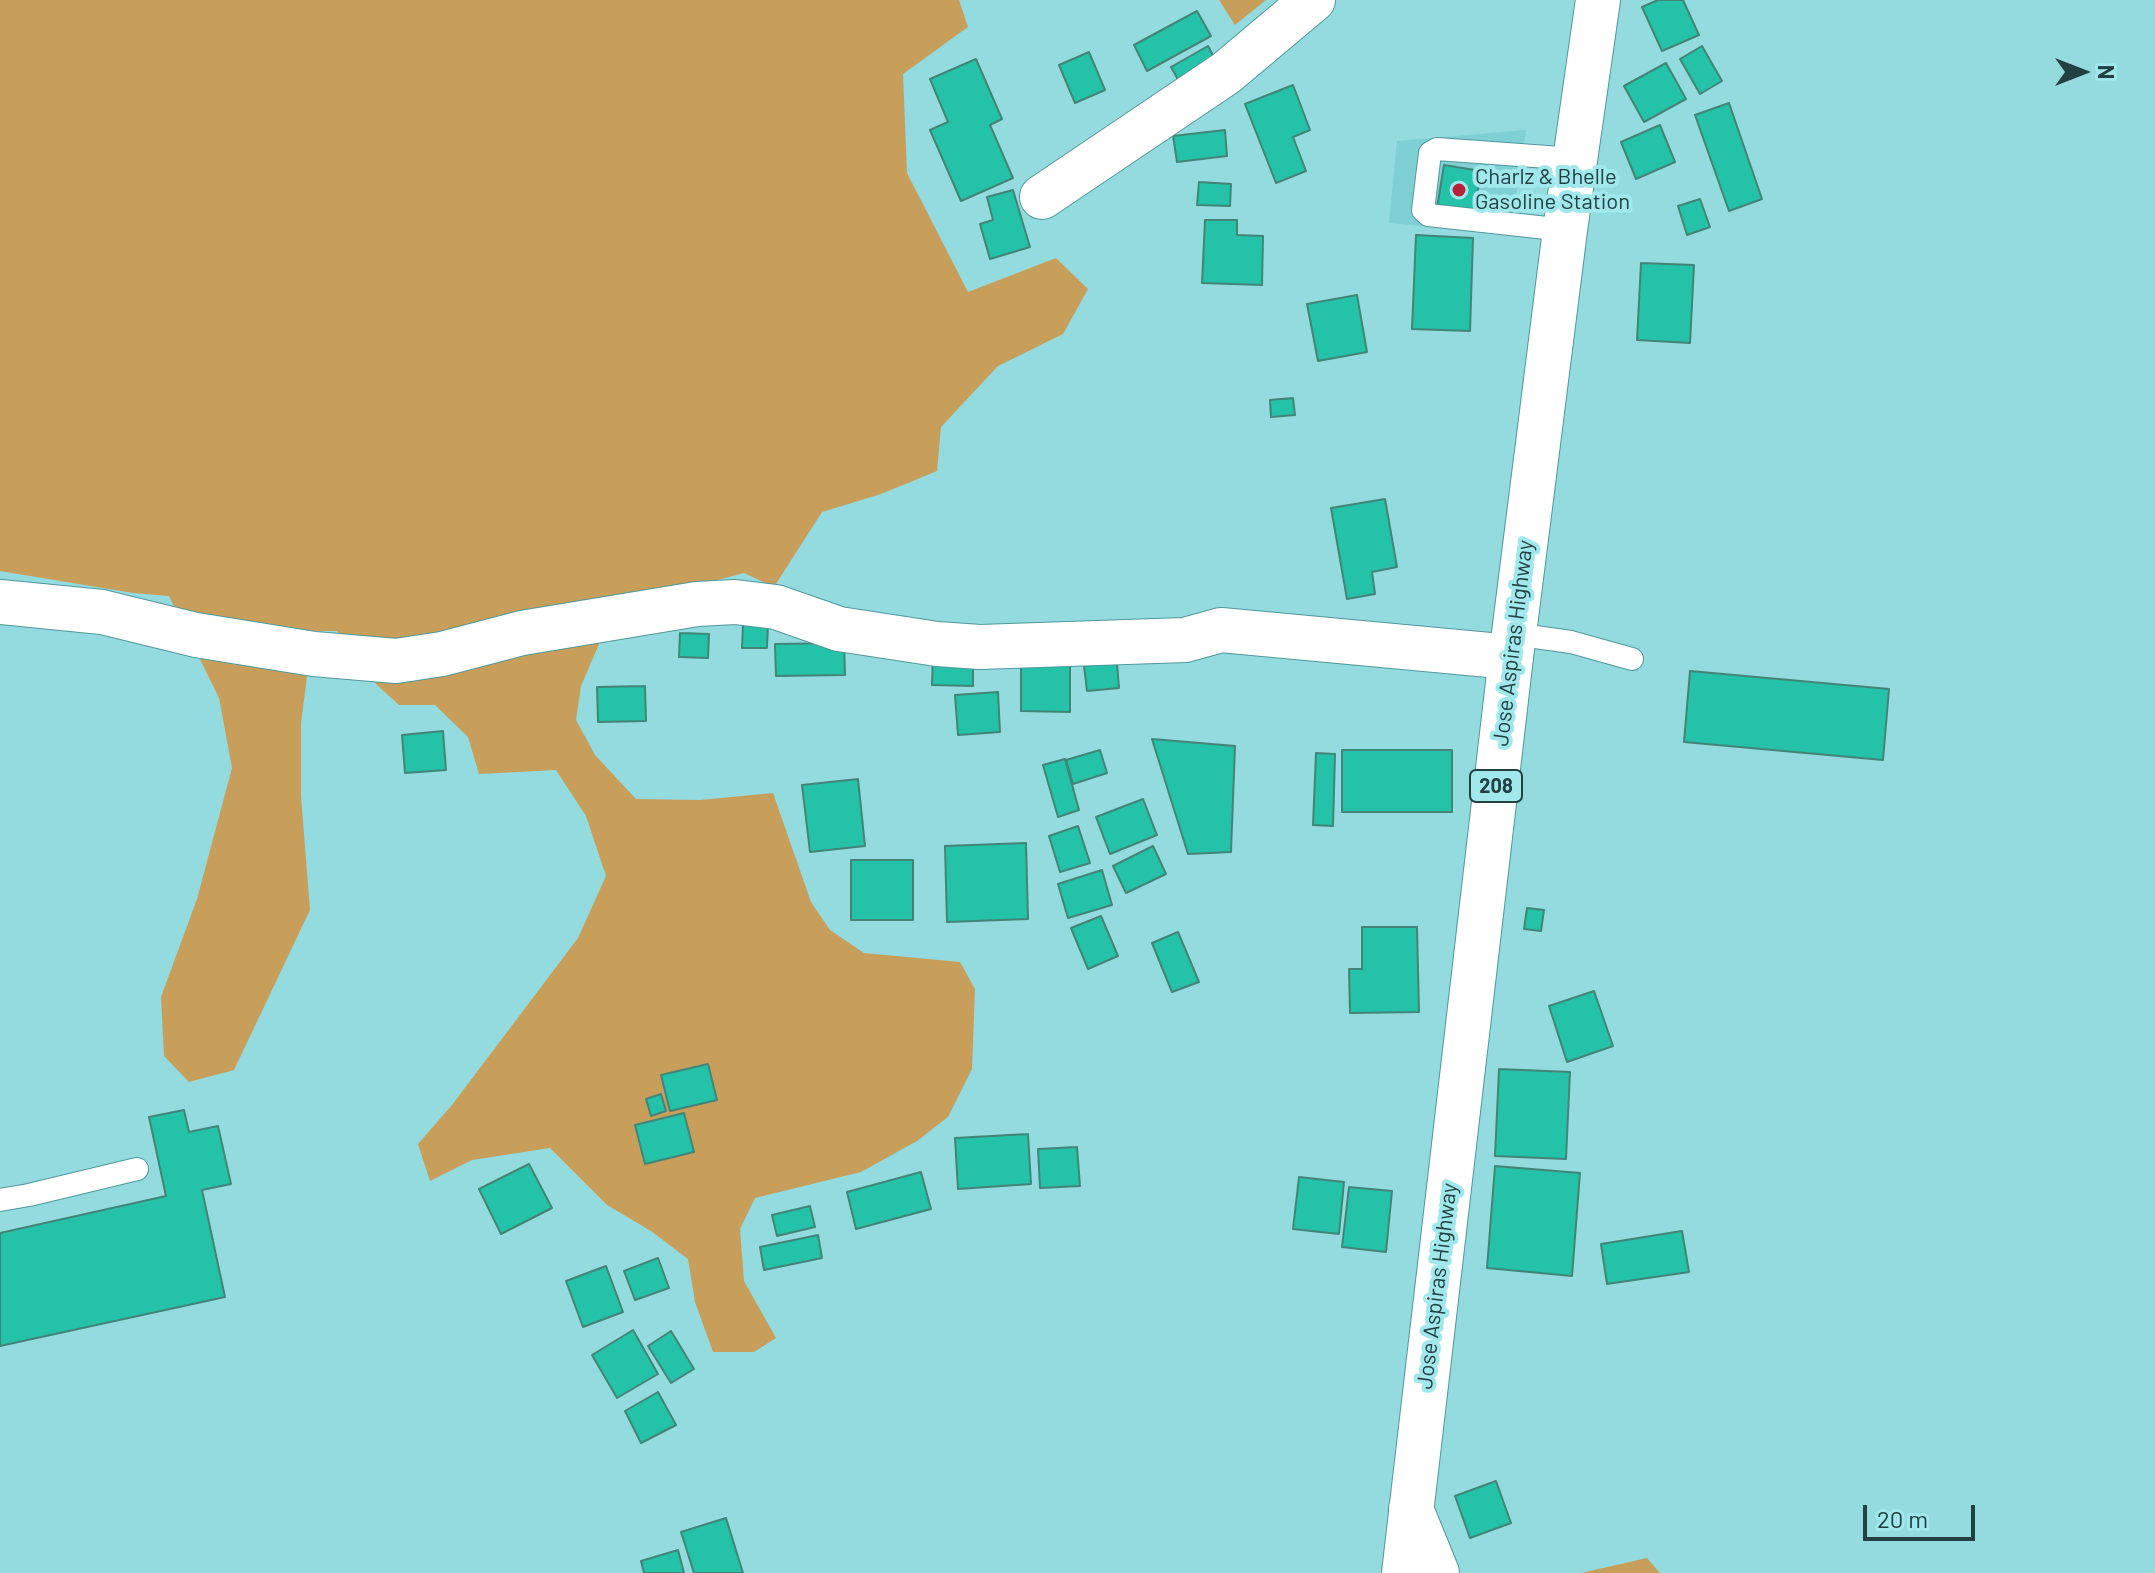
<!DOCTYPE html>
<style>
body{margin:0}
#map{position:relative;width:2155px;height:1573px;overflow:hidden;background:#93dbde;font-family:Barlow,sans-serif}
canvas{display:block}
.north{position:absolute;left:2043px;top:32px;width:80px;height:80px;-webkit-text-stroke:6px #a0e8ec;paint-order:stroke;rotate:90deg;font-size:22px;font-weight:700;line-height:32px;text-align:center;color:#234142}
.north::after{content:'';display:block;margin:auto;width:28px;height:36px;background:#234142;clip-path:polygon(50% 0,100% 100%,50% 72%,0 100%)}
.scale{position:absolute;left:1863px;top:1505px;width:112px;height:36px;box-sizing:border-box;border:4px solid #234142;border-top:0;padding-left:10px;font-size:24px;line-height:28px;white-space:nowrap;color:#234142;-webkit-text-stroke:6px #a0e8ec;paint-order:stroke}
</style>
<div id="map">
<canvas width="2155" height="1573"></canvas>
<div class="north">N</div>
<div class="scale">20 m</div>
</div>
<script>
const context = document.querySelector('canvas').getContext('2d');
context.lineJoin = 'round';
function paint(path, color) { context.fillStyle = color; context.fill(path, 'evenodd'); }
const shape = rows => new Path2D(rows.map(r => 'M' + r).join(''));
function strokePath(path, color, width, dash) { context.strokeStyle = color; context.lineWidth = width; context.lineCap = dash ? 'butt' : 'round'; context.setLineDash(dash || []); context.stroke(path); }
function label(font, color, halo, rows, align = 'center') {
  context.font = font + ' Barlow,sans-serif'; context.lineWidth = 8; context.setLineDash([]); context.textBaseline = 'middle'; context.strokeStyle = halo; context.fillStyle = color; for (const [text, x, y, turn = 0] of rows) {
    context.save(); context.translate(x, y); context.rotate((+turn || 0) * Math.PI / 180); context.textAlign = isNaN(turn) ? turn : align; if (halo) context.strokeText(text, 0, 0); context.fillText(text, 0, 0); context.restore();
  }
}
paint(shape([
 [1526,130,1510,234,1389,223,1397,141]
]), '#7ed0d4');
paint(shape([
 [0,0,959,0,968,27,903,74,907,173,968,292,1056,258,1088,289,1063,334,998,366,941,427,937,471,881,494,822,512,774,587,744,573,615,607,581,686,576,720,595,755,636,799,700,800,773,793,811,902,830,930,864,953,960,962,975,989,972,1069,948,1117,917,1141,861,1172,755,1198,740,1229,744,1281,776,1338,754,1352,713,1352,695,1302,688,1259,651,1231,607,1205,550,1148,472,1160,430,1181,418,1144,452,1105,578,938,606,876,586,816,556,770,479,774,468,737,435,705,399,705,377,685,337,631,313,631,301,723,301,796,310,910,234,1070,189,1082,164,1056,161,997,197,899,232,768,219,698,169,596,133,593,0,571],
 [1219,0,1266,0,1235,25],
 [1647,1558,1660,1573,1581,1573]
]), '#c79f5b');
const building = shape([
 [1658,0,1683,0,1699,35,1662,51,1642,7,1658,0],
 [1197,11,1211,36,1147,71,1134,45,1197,11],
 [1208,46,1223,74,1186,94,1171,67,1208,46],
 [1702,46,1722,81,1700,94,1680,59,1702,46],
 [1089,52,1105,90,1075,103,1059,65,1089,52],
 [976,59,1002,119,990,125,1013,178,961,201,930,130,948,122,930,79,976,59],
 [1666,63,1686,99,1644,122,1624,86,1666,63],
 [1293,85,1310,130,1293,137,1306,171,1276,183,1245,104,1293,85],
 [1729,103,1762,199,1729,211,1695,115,1729,103],
 [1660,125,1675,162,1636,179,1621,142,1660,125],
 [1225,130,1227,156,1177,162,1173,136,1225,130],
 [1444,165,1481,171,1474,214,1437,208,1444,165],
 [1199,182,1231,184,1230,206,1197,205,1199,182],
 [1013,190,1030,247,990,259,980,224,993,220,987,197,1013,190],
 [1700,199,1710,227,1687,235,1678,206,1700,199],
 [1205,220,1237,220,1237,235,1263,236,1262,285,1202,283,1205,220],
 [1416,235,1473,238,1470,331,1412,329,1416,235],
 [1641,263,1694,265,1690,343,1637,340,1641,263],
 [1357,295,1367,352,1318,361,1307,304,1357,295],
 [1293,398,1295,415,1271,417,1270,400,1293,398],
 [1385,499,1397,567,1372,572,1375,594,1347,599,1331,508,1385,499],
 [743,624,768,625,767,648,742,648,743,624],
 [680,633,709,634,708,658,679,657,680,633],
 [844,643,845,675,776,676,775,644,844,643],
 [933,653,973,654,973,686,932,685,933,653],
 [1117,663,1119,688,1087,691,1084,666,1117,663],
 [1021,666,1070,666,1070,712,1021,711,1021,666],
 [1690,671,1889,689,1883,760,1684,742,1690,671],
 [645,686,646,721,598,722,597,687,645,686],
 [998,692,1000,732,958,735,955,695,998,692],
 [443,731,446,770,405,773,402,735,443,731],
 [1152,739,1235,746,1231,852,1188,854,1152,739],
 [1100,750,1107,773,1073,784,1066,760,1100,750],
 [1342,750,1452,750,1452,812,1342,812,1342,750],
 [1316,753,1335,754,1333,826,1313,825,1316,753],
 [1065,759,1079,810,1058,817,1043,765,1065,759],
 [858,779,865,846,810,852,802,785,858,779],
 [1143,799,1157,835,1110,854,1096,817,1143,799],
 [1078,826,1090,863,1060,872,1049,836,1078,826],
 [1026,843,1028,919,947,922,945,846,1026,843],
 [1153,846,1166,874,1126,893,1113,866,1153,846],
 [851,860,913,860,913,920,851,920,851,860],
 [1102,870,1112,905,1068,918,1058,884,1102,870],
 [1527,908,1544,910,1541,931,1524,929,1527,908],
 [1101,916,1118,956,1088,969,1071,928,1101,916],
 [1362,927,1417,927,1419,1012,1350,1013,1349,969,1362,969,1362,927],
 [1178,932,1199,982,1172,992,1152,943,1178,932],
 [1594,991,1613,1046,1567,1062,1549,1006,1594,991],
 [708,1064,717,1100,670,1111,661,1075,708,1064],
 [1499,1069,1570,1072,1566,1159,1495,1156,1499,1069],
 [661,1094,666,1111,651,1116,646,1099,661,1094],
 [184,1110,189,1132,218,1126,231,1184,202,1190,225,1297,0,1346,0,1233,166,1196,149,1117,184,1110],
 [684,1113,694,1152,645,1164,635,1125,684,1113],
 [1028,1134,1031,1184,958,1189,955,1138,1028,1134],
 [1077,1147,1080,1186,1040,1188,1038,1149,1077,1147],
 [529,1164,552,1208,501,1234,479,1189,529,1164],
 [1495,1166,1580,1173,1572,1276,1487,1268,1495,1166],
 [921,1172,931,1209,856,1229,847,1192,921,1172],
 [1299,1177,1344,1182,1339,1234,1293,1229,1299,1177],
 [1349,1187,1392,1191,1386,1252,1342,1247,1349,1187],
 [810,1206,815,1227,777,1236,772,1215,810,1206],
 [1682,1231,1689,1272,1607,1284,1601,1244,1682,1231],
 [818,1235,822,1258,764,1270,760,1247,818,1235],
 [658,1258,669,1288,635,1300,624,1271,658,1258],
 [606,1266,623,1312,583,1327,566,1281,606,1266],
 [633,1330,658,1374,617,1398,592,1355,633,1330],
 [671,1331,694,1369,671,1383,648,1346,671,1331],
 [658,1392,676,1425,641,1443,625,1411,658,1392],
 [1496,1481,1511,1523,1470,1538,1455,1496,1496,1481],
 [726,1518,743,1573,694,1573,681,1532,726,1518],
 [678,1550,684,1573,644,1573,641,1561,678,1550]
]);
paint(building, '#25c2aa');
strokePath(building, '#428578', 2);
const lane = shape([
 [1565,230,1428,215,1423,210,1430,153,1437,149,1575,159],
 [1514,634,1571,642,1632,659],
 [0,1200,29,1195,137,1169]
]);
const street = shape([
 [1042,197,1226,73,1313,0],
 [0,602,102,612,196,635,314,654,396,661,442,654,522,633,697,604,735,602,776,607,839,629,937,644,980,647,1185,640,1221,630,1511,657]
]);
const secondary = shape([
 [1411,1509,1437,1573]
]);
const primary = shape([
 [1404,1573,1511,657,1565,230,1598,0]
]);
strokePath(lane, '#50989c', 24);
strokePath(street, '#50989c', 46);
strokePath(secondary, '#50989c', 46);
strokePath(primary, '#50989c', 46);
strokePath(lane, '#fff', 22);
strokePath(street, '#fff', 44);
strokePath(secondary, '#fff', 44);
strokePath(primary, '#fff', 44);
for (const [x, y, r, color] of [
 [1459,190,8,"#b62439"]
]) { const dot = new Path2D(); dot.arc(x, y, r, 0, 2 * Math.PI); context.fillStyle = color; context.fill(dot); strokePath(dot, '#a0e8ec', 3); }
for (const [x, y, w] of [
 [1496,786,52]
]) { const box = new Path2D(); box.roundRect(x - w / 2, y - 16, w, 32, 6); context.fillStyle = '#a0e8ec'; context.fill(box); strokePath(box, '#234142', 2); }
label('bold 20px', '#234142', null, [
 ["208",1496,786]
]);
label('22px', '#234142', '#a0e8ec', [
 ["Charlz & Bhelle",1475,177],
 ["Gasoline Station",1475,202]
], 'left');
label('22px', '#234142', '#a0e8ec', [
 ["Jose Aspiras Highway",1513,643,-83],
 ["Jose Aspiras Highway",1437,1286,-83]
]);
</script>
